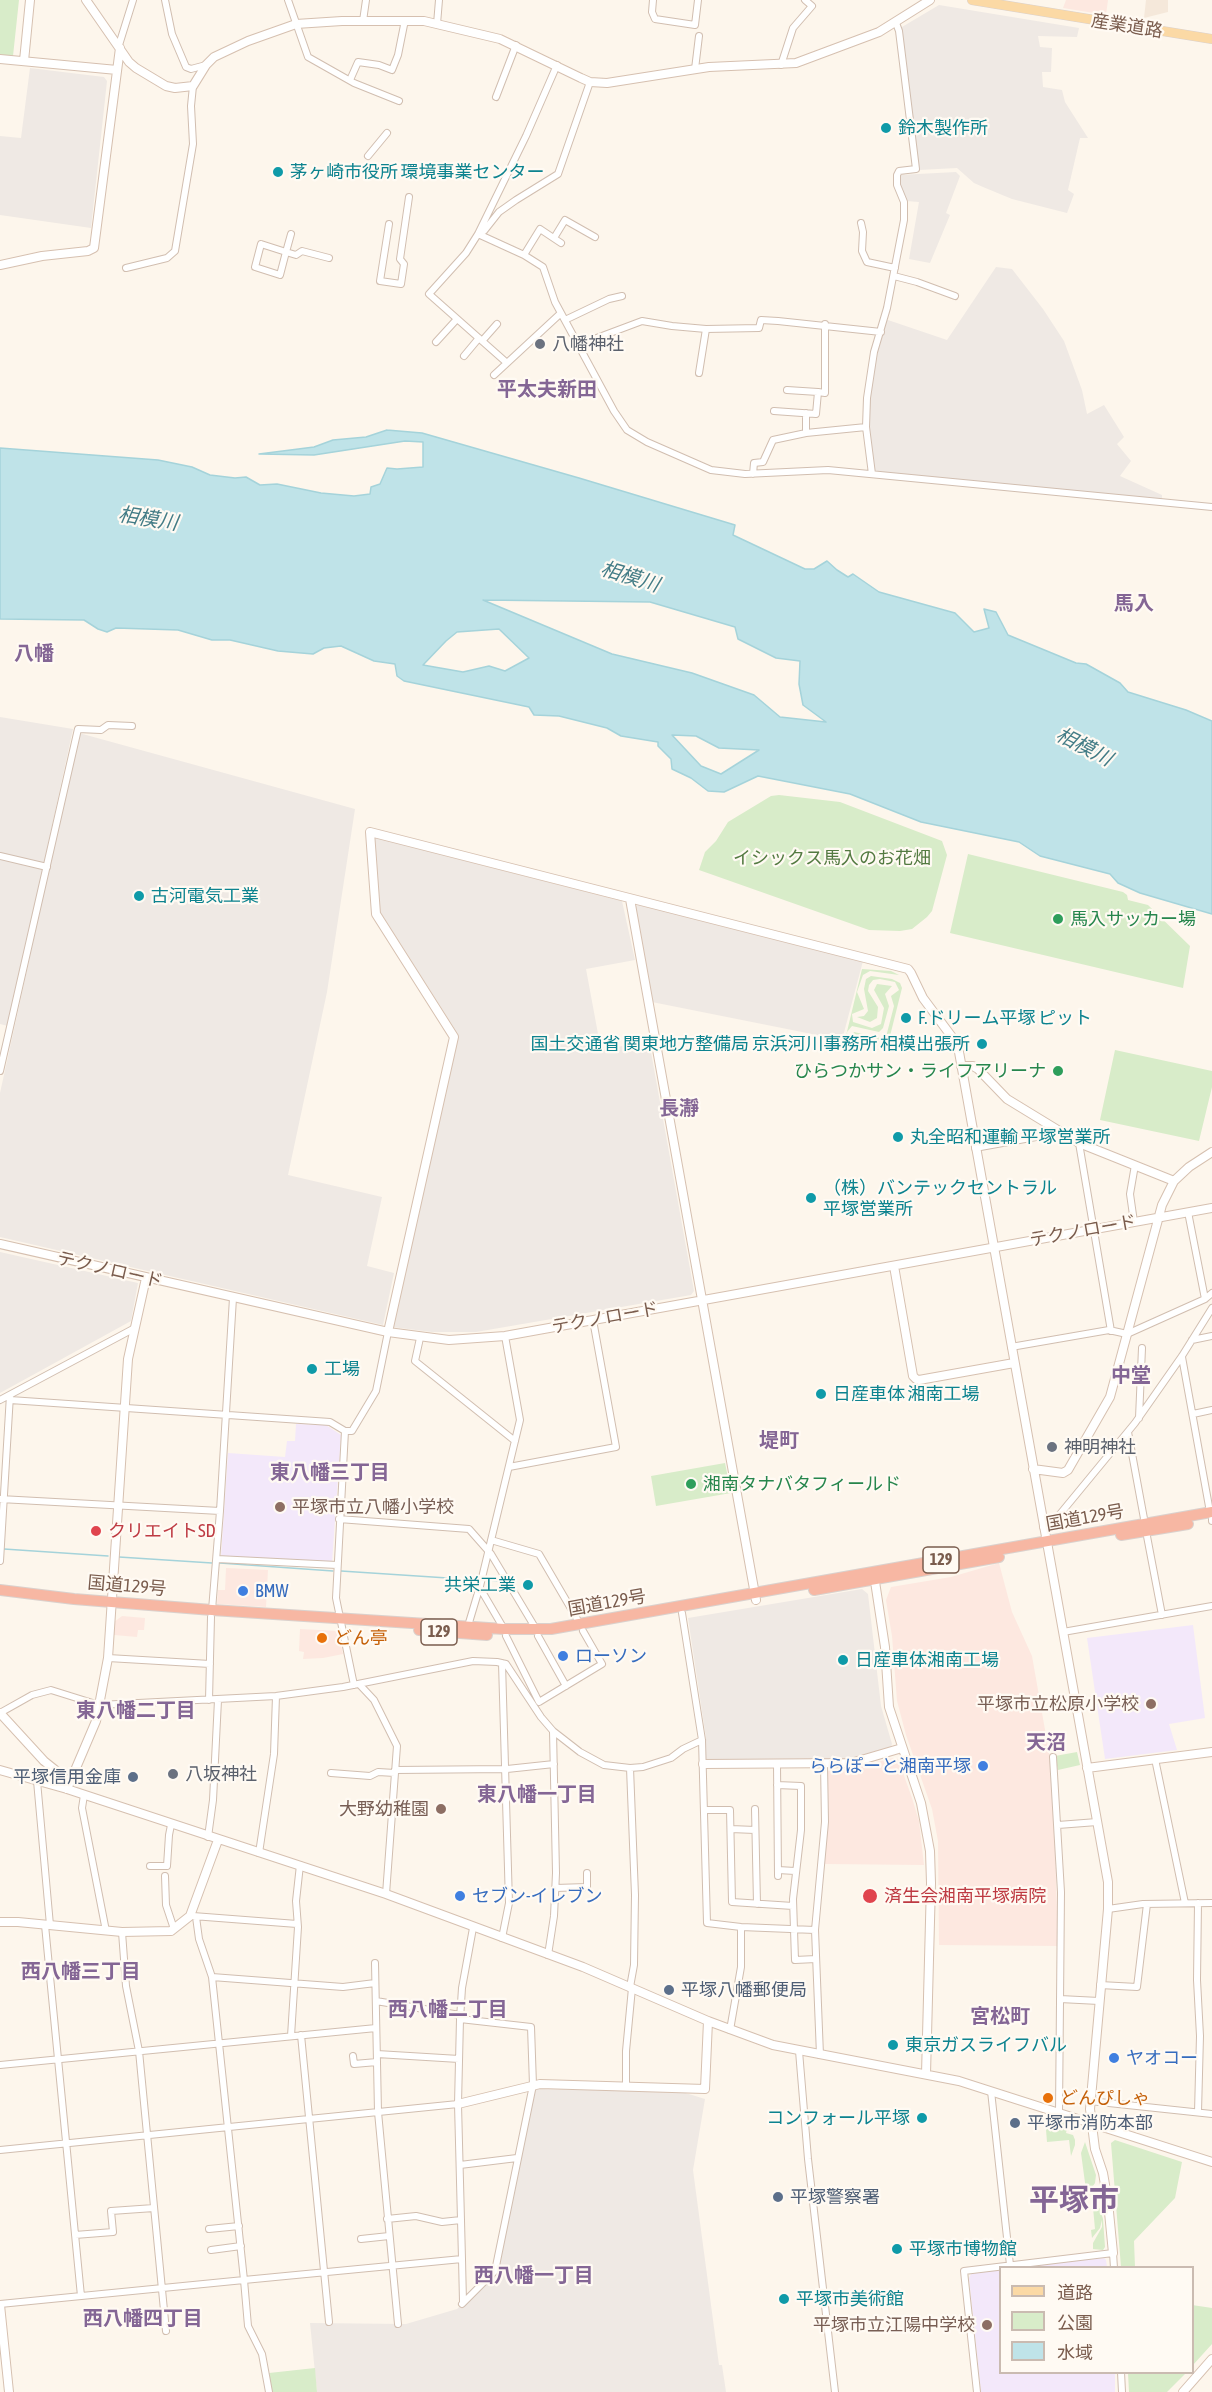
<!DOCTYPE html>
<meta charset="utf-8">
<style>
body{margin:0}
#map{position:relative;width:1212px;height:2392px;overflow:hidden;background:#fdf6ec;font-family:"Asap Condensed","Noto Sans JP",sans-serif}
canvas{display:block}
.legend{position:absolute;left:999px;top:2266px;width:195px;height:108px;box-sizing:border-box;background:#fffaf3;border:2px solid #cabbb1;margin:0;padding:8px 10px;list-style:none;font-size:18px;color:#7a5c4d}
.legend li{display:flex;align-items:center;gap:12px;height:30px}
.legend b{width:30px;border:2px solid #cabbb1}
</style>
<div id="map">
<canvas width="1212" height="2392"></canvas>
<ul class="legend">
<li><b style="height:8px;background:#fbd9a5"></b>道路</li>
<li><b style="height:16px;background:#d8ecc9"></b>公園</li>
<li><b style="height:16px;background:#bfe3e8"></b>水域</li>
</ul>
</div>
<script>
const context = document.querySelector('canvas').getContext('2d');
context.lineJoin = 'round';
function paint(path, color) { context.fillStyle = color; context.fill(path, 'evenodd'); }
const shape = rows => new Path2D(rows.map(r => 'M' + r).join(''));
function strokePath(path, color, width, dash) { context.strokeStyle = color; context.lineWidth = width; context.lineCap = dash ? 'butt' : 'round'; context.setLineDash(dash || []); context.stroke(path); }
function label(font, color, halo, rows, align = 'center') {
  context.font = font + ' "Asap Condensed","Noto Sans JP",sans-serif'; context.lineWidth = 4.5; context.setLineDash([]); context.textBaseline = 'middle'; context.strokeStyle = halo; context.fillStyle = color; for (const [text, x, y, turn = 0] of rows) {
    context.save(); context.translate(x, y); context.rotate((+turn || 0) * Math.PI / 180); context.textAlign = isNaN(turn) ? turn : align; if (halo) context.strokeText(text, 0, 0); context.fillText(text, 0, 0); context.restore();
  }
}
paint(shape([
 [1146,0,1168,0,1168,12,1144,18]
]), '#f5e8da');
paint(shape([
 [1066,0,1108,0,1106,15,1063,8],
 [999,1563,1012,1612,1032,1656,1053,1775,1058,1946,939,1945,938,1841,932,1809,906,1735,897,1701,892,1636,886,1600,891,1587,951,1577],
 [226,1568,268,1570,266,1607,217,1604,218,1590,225,1590],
 [122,1616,145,1618,144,1630,138,1630,137,1637,114,1635,114,1622],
 [300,1629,338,1631,343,1654,323,1658,303,1659,304,1652,299,1651],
 [893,1758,898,1759,912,1798,919,1821,924,1865,824,1864,827,1772,830,1770,861,1766]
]), '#fde8e0');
paint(shape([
 [939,5,1079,28,1077,37,1038,36,1040,47,1052,48,1051,72,1042,72,1043,87,1062,90,1065,102,1088,138,1080,138,1068,190,1074,194,1067,213,1012,199,983,187,974,183,957,168,919,170,902,31,902,27],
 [30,68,104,77,107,81,91,228,0,215,0,136,21,138],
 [956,172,960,176,946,213,950,215,930,263,909,259,919,202,906,201,900,186,899,175],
 [996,267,1012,269,1043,309,1064,341,1082,390,1087,414,1104,405,1124,437,1117,444,1131,461,1120,476,1162,495,1162,499,874,471,867,427,868,398,875,352,885,319,947,340],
 [0,717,73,729,44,863,0,853],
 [79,733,355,809,327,992,288,1175,382,1197,367,1266,394,1273,383,1325,0,1237,0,1093],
 [373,837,622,901,635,960,586,969,601,1050,649,1041,694,1291,691,1295,476,1332,432,1332,392,1327,458,1034,379,910],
 [0,859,43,868,8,1026,0,1024],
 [638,904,863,961,842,1040,652,1002,635,907],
 [0,1252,138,1283,131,1321,0,1393],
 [862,1589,868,1594,881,1706,892,1744,890,1749,847,1759,706,1760,706,1738,688,1618],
 [537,2089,679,2091,705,2099,693,2170,719,2365,722,2365,726,2392,317,2392,310,2323,406,2324,457,2309,497,2272,534,2091]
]), '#efe9e4');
paint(shape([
 [296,1424,326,1425,341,1435,332,1563,221,1556,228,1453,285,1457,287,1441,295,1441],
 [1193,1625,1205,1718,1169,1724,1177,1750,1105,1759,1087,1638],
 [1104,2258,1106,2260,1107,2267,1018,2267],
 [1000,2269,1000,2372,1115,2373,1115,2392,981,2392,969,2278,972,2272]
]), '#f3e8fa');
paint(shape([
 [0,0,19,0,13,56,0,55],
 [779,795,840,802,942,841,947,855,932,911,927,917,912,929,900,931,869,930,699,870,705,852,716,841,728,822,771,796],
 [968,854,1123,892,1127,895,1128,900,1148,905,1190,946,1183,988,950,933],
 [862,969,891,971,899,975,870,971,863,975,857,992,864,1009,852,1014,853,1022,872,1028,881,1024,884,1008,874,990,877,984,892,986,885,994,889,1006,883,1028,879,1032,852,1026,847,1032,848,1039,880,1050,845,1040],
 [871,976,892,979,900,983,902,988,890,1036,882,1042,853,1034,854,1032,880,1038,887,1033,894,1006,891,996,899,990,895,982,880,979,873,980,869,985,868,991,878,1007,877,1018,870,1022,857,1017,864,1016,868,1011,864,989,866,979],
 [1115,1050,1212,1071,1212,1087,1199,1141,1100,1120],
 [725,1463,731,1493,656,1506,651,1476],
 [1077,1752,1080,1765,1058,1770,1055,1756],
 [1045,2117,1068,2123,1066,2133,1073,2135,1075,2140,1075,2145,1071,2156,1069,2140,1047,2142],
 [1115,2140,1182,2162,1175,2198,1134,2241,1135,2267,1121,2267,1111,2143],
 [1085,2142,1096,2175,1095,2183,1091,2189,1086,2190,1081,2153],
 [1092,2197,1100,2209,1103,2219,1105,2247,1103,2250,1093,2249,1093,2243,1102,2227,1102,2220,1100,2228,1092,2238,1091,2230,1095,2229],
 [1192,2305,1212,2308,1212,2344,1193,2365],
 [315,2368,317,2392,272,2392,269,2373],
 [1128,2373,1128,2372,1186,2373,1167,2392,1129,2392]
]), '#d8ecc9');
const water = shape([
 [387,430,422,433,579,478,735,525,733,535,805,569,814,569,827,561,837,570,848,577,853,574,879,592,955,613,974,632,989,628,984,609,996,612,1008,635,1076,663,1086,664,1120,683,1128,692,1186,710,1212,721,1212,914,1140,893,1118,883,1110,874,1040,856,1019,842,921,822,850,794,758,776,724,792,708,791,691,778,672,769,671,759,658,746,658,742,621,736,607,728,559,716,534,715,529,707,404,681,397,676,395,664,374,661,341,646,324,648,313,654,278,651,230,640,212,640,178,630,116,628,107,632,98,629,84,620,0,619,0,448,158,460,192,467,210,475,235,478,246,477,260,485,277,484,321,493,354,496,370,494,371,487,380,484,387,468,397,469,423,467,423,442,405,441,314,455,259,454,314,447,333,440,366,437,387,430],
 [483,600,650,602,735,627,738,639,776,658,800,661,799,684,803,705,826,722,780,717,754,695,692,673,612,654,483,600],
 [499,629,529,658,505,671,489,666,463,672,423,665,446,641,457,632,499,629],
 [672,735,696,736,719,748,759,750,721,774,701,766,672,735]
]);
paint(water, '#bfe3e8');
strokePath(water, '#a5d3da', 1.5);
strokePath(shape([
 [4,1549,108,1556],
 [119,1557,212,1563],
 [220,1563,333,1571],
 [341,1571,478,1580],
 [485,1580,504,1581]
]), '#a5d3da', 1.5);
const street = shape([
 [165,0,172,34,186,67,191,69,206,65],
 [288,0,308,57,354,83,399,101],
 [653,0,652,12,655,19,695,25,698,0],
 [363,21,366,0],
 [437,24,439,0],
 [119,45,133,0],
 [781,65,793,28,812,6,805,0],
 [695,69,699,36],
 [350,80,358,62,379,65,392,70,398,55,404,25],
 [496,97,516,45],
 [368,156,387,133],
 [861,223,863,232,862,251,867,262,895,268],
 [389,224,380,281,401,284,404,264,400,259,409,197],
 [479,233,484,231,499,212,516,200,558,174,590,82],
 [291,234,286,252,280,275,255,267,261,244,286,252,296,255,302,251,329,258],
 [478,234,524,255,543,267,555,302,614,411,627,430,647,442,711,470,745,474,828,470,1212,507],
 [554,238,565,220,595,237],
 [524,255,540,229,561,243],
 [126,268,167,258,175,251,193,144,191,106,193,86],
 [894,276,917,282,955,296],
 [565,320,609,299,622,296],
 [482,341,497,324],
 [436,342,457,319],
 [578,345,642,321,672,326,706,329,759,328,761,320,778,321,881,332],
 [464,356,479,338],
 [507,363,561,313],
 [699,373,706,329],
 [494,375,507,363,429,294,466,253,478,234,526,136,557,65],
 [818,392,825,393,825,324],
 [774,411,816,414,818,392,787,390],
 [806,433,806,413],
 [753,474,754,463,763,462,773,440,806,433,866,427],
 [872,474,866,427,867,398,874,352,887,308,904,220,904,202,897,185,897,175,899,171,916,169,899,31,896,23],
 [0,856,47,867],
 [0,1071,78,729,101,730,108,725,132,726],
 [1079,1143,1111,1331],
 [975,1148,1047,1135,1053,1129],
 [1188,1212,1205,1299],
 [1134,1222,1130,1194,1135,1165],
 [420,1338,415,1361,515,1441],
 [1192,1340,1212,1336],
 [1011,1347,1109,1330,1127,1334,1205,1299,1212,1293],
 [1182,1357,1210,1512],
 [0,1400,133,1329],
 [10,1400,330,1422,345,1431],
 [1193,1414,1212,1410],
 [1139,1418,1142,1348],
 [1128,1432,1145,1524],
 [509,1467,616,1447,593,1320],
 [0,1499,220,1511],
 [339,1519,469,1529,491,1554,536,1629],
 [1212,1519,1212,1521],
 [1043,1527,1051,1525,1135,1423,1182,1356,1212,1308],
 [1146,1531,1162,1615],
 [491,1540,539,1554,580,1624],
 [217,1559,337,1565],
 [0,1561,10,1395],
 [480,1588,504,1629],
 [212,1610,220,1511,233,1298],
 [682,1613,702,1740,707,1923,741,1927,815,1930],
 [468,1626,480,1586,520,1420,505,1336],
 [1063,1632,1212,1606],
 [506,1636,539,1702,602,1664,583,1631],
 [538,1636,566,1686],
 [108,1658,210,1664],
 [359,1684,374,1700,397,1746,386,1894],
 [354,1685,336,1598,345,1431,352,1431,376,1391,388,1332],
 [209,1700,211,1617],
 [0,1713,32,1695,51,1690,99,1705,276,1696,343,1687,473,1661,497,1662,506,1664,541,1717,553,1731,580,1752,604,1765,630,1768,643,1767,671,1758,683,1749,702,1740],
 [1053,1757,1061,1892,1059,2112],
 [1155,1759,1185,1903],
 [777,1764,778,1876],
 [630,1768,635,1895,634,1965,630,1987],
 [395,1770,507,1769,554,1764],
 [331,1773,370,1776,378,1772,395,1773],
 [37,1781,50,1925],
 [777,1785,801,1786,801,1830,793,1899,795,1960,816,1959],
 [84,1795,82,1808,106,1931],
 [755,1809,757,1904],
 [705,1810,730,1810,732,1902,793,1906],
 [1058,1825,1097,1822],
 [731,1829,755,1830],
 [208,1837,213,1800,218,1700],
 [259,1853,274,1754,276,1696],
 [150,1866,167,1866,169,1835,171,1825],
 [778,1870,795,1871],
 [165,1876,166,1905,174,1929],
 [555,1888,587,1887,587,1873],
 [1108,1909,1143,1904,1212,1903],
 [193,1916,297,1924],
 [45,1925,81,2296],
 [122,1932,126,1986,139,2051,166,2331],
 [502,1938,509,1903,502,1663],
 [548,1955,554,1916,556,1873,553,1731],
 [375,1963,378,2112,398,2324],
 [212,1977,343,1987,375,1983],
 [1100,1985,1137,1987,1147,1904],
 [1060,1999,1099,2001],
 [376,2001,460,2015],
 [460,2019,531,2027,533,2085,495,2271,462,2304],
 [730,2030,741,1967,741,1927],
 [301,2035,329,2322],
 [291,2036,298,1927,296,1901,300,1865],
 [799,2051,808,2159,835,2392],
 [377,2054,459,2059],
 [820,2055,815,1930,825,1822,824,1764],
 [353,2056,354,2064,377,2062],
 [0,2065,376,2028],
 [626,2087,626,2051,632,1988],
 [991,2091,1010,2265],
 [1090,2101,1212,2114],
 [1198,2112,1200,2036,1197,1980,1198,1903],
 [0,2150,458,2104],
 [460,2165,517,2158],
 [387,2219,416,2216,442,2222,461,2220],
 [209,2229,239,2226],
 [75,2235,113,2232,111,2211,154,2208],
 [361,2239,389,2236],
 [211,2250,241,2246],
 [462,2259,463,2302],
 [0,2304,244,2280,212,1977,199,1939,196,1917],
 [1121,2372,1122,2392],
 [269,2392,262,2354,248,2326,244,2280,462,2259,458,2104,460,2019,462,1988,473,1928],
 [977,2392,964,2271,1113,2253,1114,2268]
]);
const secondary = shape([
 [86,0,129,62,136,68,166,86,175,88,193,86,206,65,214,57,248,41,296,24,342,21,424,21,500,39,581,78,590,82,607,83,709,67,796,63,879,32,930,0],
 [0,59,117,70],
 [24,61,30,0],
 [0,265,42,256,88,251,94,248,120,48],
 [630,899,756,1600],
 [961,1066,973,1066,978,1069,1007,1099,1079,1143,1174,1181],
 [0,1244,388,1332,449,1340,505,1336,1212,1208],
 [894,1266,913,1376,916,1379,919,1380,1014,1363],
 [388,1332,454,1037,376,914,370,832,908,969,911,973,923,998,952,1037,959,1052,1108,1882,1108,1909,1090,2109,1095,2149,1103,2173,1108,2202,1113,2253],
 [1033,1469,1063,1473,1068,1470,1110,1397,1162,1205,1174,1181,1189,1167,1212,1152],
 [874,1575,885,1647,889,1707,921,1803,930,1851,931,1883,926,2074],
 [0,1713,44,1761,64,1777,67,1789],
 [703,1764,851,1763,902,1748],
 [1087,1768,1212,1752],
 [0,1770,67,1789,386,1894,583,1967,708,2021,773,2045,959,2081,1212,2162],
 [67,1789,96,1721,108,1658,128,1359,146,1278],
 [0,1922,18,1922,122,1932,171,1931,190,1916,218,1840],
 [458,2104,540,2084,705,2089,708,2021],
 [0,2305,9,2392],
 [1183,2392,1212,2359]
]);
const primary = shape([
 [972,0,1212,39]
]);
const highway = shape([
 [1121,1535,1188,1524],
 [0,1590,74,1599,212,1610,504,1629,551,1629,1212,1512],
 [814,1590,999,1557],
 [419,1630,487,1635]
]);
strokePath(street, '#d1beb0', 8);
strokePath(secondary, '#d6c0b0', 10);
strokePath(primary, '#dad1cd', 10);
strokePath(highway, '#dad1cd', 12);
strokePath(street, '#fff', 6);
strokePath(secondary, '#fff', 8);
strokePath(primary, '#fbd9a5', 9);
strokePath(highway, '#f7b7a3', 10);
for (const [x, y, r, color] of [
 [886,128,6,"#0f9aa8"],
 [278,172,6,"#0f9aa8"],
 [540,344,6,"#6b7280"],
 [139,896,6,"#0f9aa8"],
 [1058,919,6,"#2e9e5b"],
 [906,1018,6,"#0f9aa8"],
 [982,1044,6,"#0f9aa8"],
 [1058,1071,6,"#2e9e5b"],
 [898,1137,6,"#0f9aa8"],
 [811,1198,6,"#0f9aa8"],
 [312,1369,6,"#0f9aa8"],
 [821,1394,6,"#0f9aa8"],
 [1052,1447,6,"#6b7280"],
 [691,1484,6,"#2e9e5b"],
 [280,1507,6,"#8d6e63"],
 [96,1531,6,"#e0444e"],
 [528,1585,6,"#0f9aa8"],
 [243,1591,6,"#3f7fe0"],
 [322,1638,6,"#e8710a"],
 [563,1656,6,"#3f7fe0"],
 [843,1660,6,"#0f9aa8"],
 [1151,1704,6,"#8d6e63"],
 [983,1766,6,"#3f7fe0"],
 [173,1774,6,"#6b7280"],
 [133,1777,6,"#5c6f8a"],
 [441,1809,6,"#8d6e63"],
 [460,1896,6,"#3f7fe0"],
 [870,1896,8,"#e0444e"],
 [669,1990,6,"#5c6f8a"],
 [893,2045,6,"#0f9aa8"],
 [1114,2058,6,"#3f7fe0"],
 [1048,2098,6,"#e8710a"],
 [922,2118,6,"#0f9aa8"],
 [1015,2123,6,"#5c6f8a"],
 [778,2197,6,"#5c6f8a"],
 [897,2249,6,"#0f9aa8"],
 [784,2299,6,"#0f9aa8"],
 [987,2325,6,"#8d6e63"]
]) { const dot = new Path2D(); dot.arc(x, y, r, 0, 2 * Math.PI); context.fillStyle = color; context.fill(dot); strokePath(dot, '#fffaf3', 2); }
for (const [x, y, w] of [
 [941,1560,36],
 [439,1632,36]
]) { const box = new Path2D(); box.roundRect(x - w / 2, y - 13, w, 26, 4.5); context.fillStyle = '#fffaf3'; context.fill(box); strokePath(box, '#7a5c4d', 1.5); }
label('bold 16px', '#7a5c4d', null, [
 ["129",941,1560],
 ["129",439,1632]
]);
label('18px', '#7a5c4d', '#fffaf3', [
 ["産業道路",1127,26,9],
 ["テクノロード",1083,1231,-10],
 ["テクノロード",110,1270,13],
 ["テクノロード",605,1318,-10],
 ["国道129号",1085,1518,-10],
 ["国道129号",127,1586,5],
 ["国道129号",607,1603,-10]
]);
label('18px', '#0d838f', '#fffaf3', [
 ["鈴木製作所",898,128],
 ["茅ヶ崎市役所 環境事業センター",290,172],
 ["古河電気工業",151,896],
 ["F.ドリーム平塚 ピット",918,1018],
 ["国土交通省 関東地方整備局 京浜河川事務所 相模出張所",970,1044,"right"],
 ["丸全昭和運輸 平塚営業所",910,1137],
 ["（株）バンテックセントラル",823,1188],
 ["平塚営業所",823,1209],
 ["工場",324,1369],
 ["日産車体 湘南工場",833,1394],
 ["共栄工業",516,1585,"right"],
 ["日産車体湘南工場",855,1660],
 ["東京ガスライフバル",905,2045],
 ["コンフォール平塚",910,2118,"right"],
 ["平塚市博物館",909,2249],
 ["平塚市美術館",796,2299]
], 'left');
label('18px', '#5b616d', '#fffaf3', [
 ["八幡神社",552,344],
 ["神明神社",1064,1447],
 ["八坂神社",185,1774]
], 'left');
label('18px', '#537a41', '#fffaf3', [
 ["イシックス馬入のお花畑",832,858]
]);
label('18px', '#27864d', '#fffaf3', [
 ["馬入サッカー場",1070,919],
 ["ひらつかサン・ライフアリーナ",1046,1071,"right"],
 ["湘南タナバタフィールド",703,1484]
], 'left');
label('18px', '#785e54', '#fffaf3', [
 ["平塚市立八幡小学校",292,1507,"left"],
 ["平塚市立松原小学校",1139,1704],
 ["大野幼稚園",429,1809],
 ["平塚市立江陽中学校",975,2325]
], 'right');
label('18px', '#be3a42', '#fffaf3', [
 ["クリエイトSD",108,1531],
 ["済生会湘南平塚病院",884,1896]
], 'left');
label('18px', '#366cbe', '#fffaf3', [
 ["BMW",255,1591],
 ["ローソン",575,1656],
 ["ららぽーと湘南平塚",971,1766,"right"],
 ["セブン-イレブン",472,1896],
 ["ヤオコー",1126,2058]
], 'left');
label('18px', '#c56008', '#fffaf3', [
 ["どん亭",334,1638],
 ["どんぴしゃ",1060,2098]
], 'left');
label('18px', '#4e5e75', '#fffaf3', [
 ["平塚信用金庫",121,1777,"right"],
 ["平塚八幡郵便局",681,1990],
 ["平塚市消防本部",1027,2123],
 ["平塚警察署",790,2197]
], 'left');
label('bold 20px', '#846695', '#fffaf3', [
 ["平太夫新田",547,390],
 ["馬入",1134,604],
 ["八幡",34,654],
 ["長瀞",679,1109],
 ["中堂",1131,1376],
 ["堤町",779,1441],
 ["東八幡三丁目",330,1473],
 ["東八幡二丁目",136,1711],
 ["天沼",1046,1743],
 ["東八幡一丁目",537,1795],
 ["西八幡三丁目",81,1972],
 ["西八幡二丁目",448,2010],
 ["宮松町",1000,2017],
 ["西八幡一丁目",534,2276],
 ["西八幡四丁目",143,2319]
]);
label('italic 20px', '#437c86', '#fffaf3', [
 ["相模川",148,519,9],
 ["相模川",630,577,17],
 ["相模川",1084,747,27]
]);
label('bold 30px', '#846695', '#fffaf3', [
 ["平塚市",1074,2201]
]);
</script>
